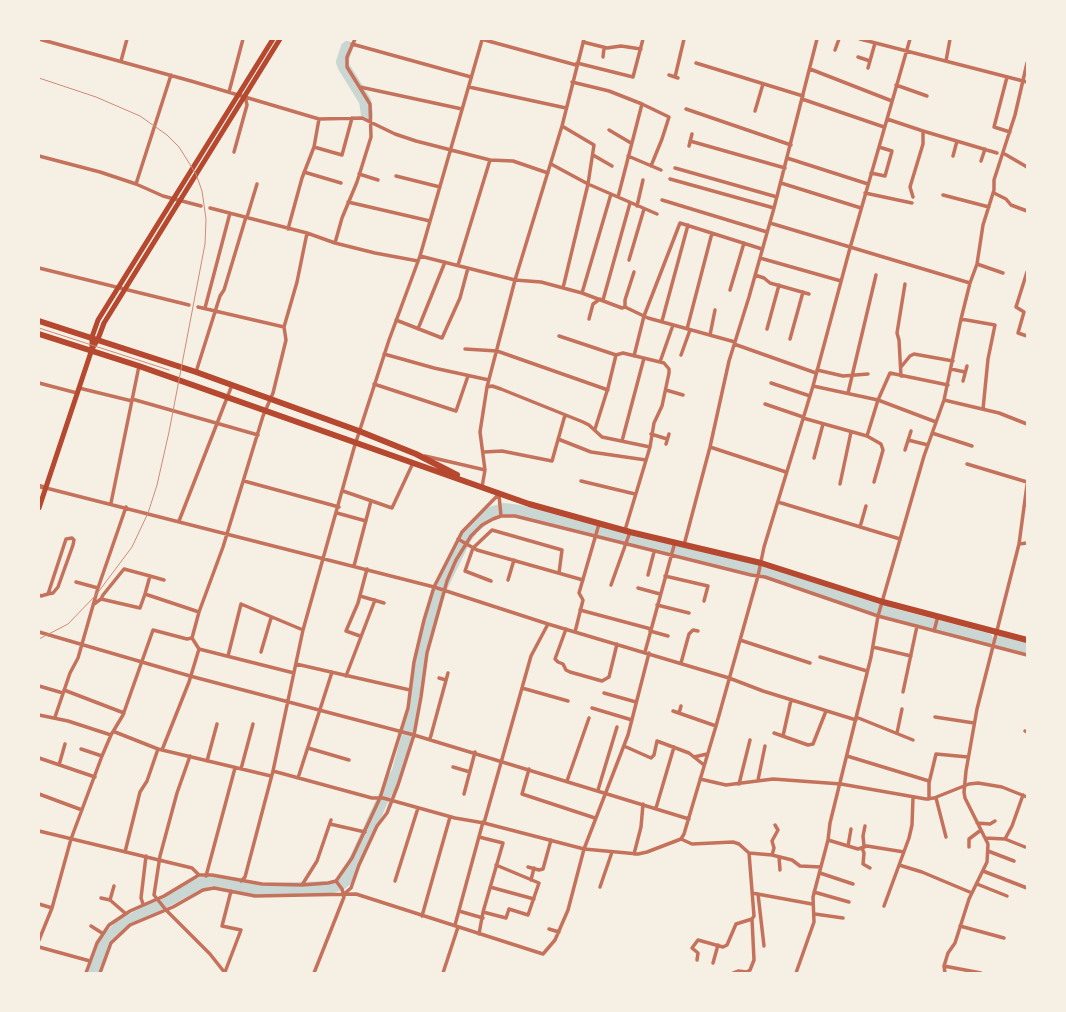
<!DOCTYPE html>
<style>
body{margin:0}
#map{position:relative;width:1066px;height:1012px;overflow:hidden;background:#f6efe4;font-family:Jost,sans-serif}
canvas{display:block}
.frame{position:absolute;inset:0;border:40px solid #f6efe4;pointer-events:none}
</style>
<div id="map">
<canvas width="1066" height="1012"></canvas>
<div class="frame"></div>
</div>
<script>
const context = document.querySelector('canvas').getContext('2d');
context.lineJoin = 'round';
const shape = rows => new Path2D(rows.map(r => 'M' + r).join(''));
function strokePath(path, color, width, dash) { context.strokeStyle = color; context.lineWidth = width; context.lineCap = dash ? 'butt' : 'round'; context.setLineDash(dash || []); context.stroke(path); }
strokePath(shape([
 [347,47,342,62,344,67,365,101,367,115],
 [1000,642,1027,649],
 [94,973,105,942,121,925,199,884,212,880,257,889,333,887,341,884,346,880,382,801,398,771,412,718,422,652,438,594,465,539,474,527,493,512,504,509,520,511,563,523,766,572,892,614,987,639]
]), '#c9d6d2', 12);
strokePath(shape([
 [39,39,191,81,319,119,362,118,395,134,416,141,490,160,513,161,548,173],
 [481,39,576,65],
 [860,39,1027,82],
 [583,42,607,48,621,46,641,49],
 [352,44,471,77],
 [835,50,839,39],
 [603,57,604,48],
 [858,57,870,61],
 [121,61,127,39],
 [946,61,950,39],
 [577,63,633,77,643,39],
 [696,63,803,96],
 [868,68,875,43],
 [810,69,892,101],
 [669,75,678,78],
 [675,77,684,39],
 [1007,77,994,127,1010,132],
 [572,82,609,91,642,104,618,197],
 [896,85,927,96],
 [360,87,462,109],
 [469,87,566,108],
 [229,92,243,39],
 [802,99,884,127],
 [642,104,669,117,662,139,651,166],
 [686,109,791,145],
 [755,111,763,84],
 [887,119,923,131,997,153],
 [562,126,594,145,588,184,563,288],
 [609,130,631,143],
 [690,141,785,168],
 [689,146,692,134],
 [314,147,342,155,352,118],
 [234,152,247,105,245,96],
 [1003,153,1027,167],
 [593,155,612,166],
 [39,156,100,172,136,184,163,196,201,206],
 [628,156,661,170],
 [953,156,957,141],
 [787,158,868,184],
 [981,161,985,149],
 [551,164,588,184,657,214],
 [675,168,777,197],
 [304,172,341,183],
 [871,173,885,176,892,151,879,147],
 [359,174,378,180],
 [396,176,440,187],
 [670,179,774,208],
 [781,183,861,208],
 [136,184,171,75],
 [865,193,912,203],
 [994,193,1006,199,1011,205,1027,211],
 [943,195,989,207],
 [913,197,910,187,923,144,923,131],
 [662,200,767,232],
 [348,202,430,221],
 [637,206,643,180],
 [210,208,307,233,335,243,375,253,418,261],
 [247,217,257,184],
 [770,223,970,283],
 [288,229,302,178,314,147,319,119],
 [335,243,342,218,357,182,371,137,370,104,347,67,347,57,355,39],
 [420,256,515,280,541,282,582,293,622,308,625,307,648,318,735,342],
 [760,258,841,281],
 [629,260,644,209],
 [977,264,1003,273],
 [458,265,490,160],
 [39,268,189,305],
 [1027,272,1016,307,1024,312,1018,333,1027,336],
 [755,275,764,278,770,283,809,294],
 [730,290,744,243],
 [582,293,611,194],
 [603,300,630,203],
 [198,307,284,327],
 [625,307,625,300,634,272],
 [205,308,230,213],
 [589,319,593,304,600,299],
 [961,319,995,325,988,359,983,409],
 [396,320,442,338,460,298,468,268],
 [662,321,688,225],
 [418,329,445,262],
 [687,329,712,233],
 [767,329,779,285],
 [710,335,715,310],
 [559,336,616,355,623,353,660,362,664,363,669,369,669,373,662,406,654,423,650,447,625,530],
 [790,339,803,292],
 [734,344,816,373],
 [465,349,497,351,608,390],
 [384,354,434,368,489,380],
 [681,355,690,330],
 [634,356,644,316,680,223,762,249],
 [660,362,673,325],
 [901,367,910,356,914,354,953,361],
 [951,369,965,372],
 [817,370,843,376,868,374],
 [196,372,220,296,224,290,246,217],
 [901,376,899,340,897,333,905,284],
 [963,381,967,366],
 [39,383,77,393],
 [771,383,810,396],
 [374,384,456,411,468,376],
 [813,386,878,400,936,422],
 [487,387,492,386,501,389,583,422,589,425,602,437,650,447],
 [79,388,132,401],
 [666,390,683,395],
 [848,393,876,275],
 [132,399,258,435],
 [944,400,999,413,1027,424],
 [765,404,803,417],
 [803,418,867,436,881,444,883,450,874,482],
 [595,429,608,388,616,355],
 [932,433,972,446],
 [651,434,667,439],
 [867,436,878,400,890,373,948,385],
 [558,439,591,452,646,460],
 [908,440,928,445],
 [622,441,644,358],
 [666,444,669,434],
 [710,447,786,472],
 [905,450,911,431],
 [484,452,502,451,552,461,565,415],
 [425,456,485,470],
 [814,458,823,424],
 [967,464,1027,482],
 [244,481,339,507],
 [581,481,635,494],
 [840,484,851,432],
 [482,487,485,470,480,432,487,387,515,280,562,126,584,39],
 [46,488,434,587,548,624,729,678,763,691,856,720],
 [343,491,392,508,413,463],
 [499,495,501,516],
 [778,502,900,539],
 [111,503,139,366],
 [337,513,366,521],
 [179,521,232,385],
 [860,527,866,506],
 [458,539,477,550,583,580],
 [1019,544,1027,543],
 [684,545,710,447,729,361,749,297,774,208,817,39],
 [354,566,371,501],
 [648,575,654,552],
 [150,576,164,580],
 [665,576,708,586,704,601],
 [508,580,514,560],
 [491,581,465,571,473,548,492,530,562,550,559,573],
 [76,582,98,588],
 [611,585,630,532],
 [638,588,660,594],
 [39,595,41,596,48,594,53,593,58,587,73,545,74,540,72,538,66,539,48,594],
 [360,596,384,603],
 [101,599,140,608,145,594],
 [94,604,101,599,103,595,124,569,150,576,145,594,199,612],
 [657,605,689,613],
 [580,610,651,629],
 [566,629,555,659,558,662,563,664,566,670,570,672,602,681,609,677,617,644],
 [650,631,668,636],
 [934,631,938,616],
 [39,632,190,676,414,735,689,819],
 [575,632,583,600,579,593,599,524],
 [360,636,346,631,358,603,367,569],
 [740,640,810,663],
 [873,647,911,656],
 [199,649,294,673],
 [261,652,271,618],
 [645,652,675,542],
 [228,656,241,604,303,630],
 [820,657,867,671],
 [681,663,689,634,693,630,698,631],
 [296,664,410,690],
 [346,676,375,600],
 [439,678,446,680],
 [39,686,63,693],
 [522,688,568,701],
 [64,690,124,713],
 [903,692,917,626],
 [604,693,636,702],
 [592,708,632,720],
 [673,711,716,726],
 [679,713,681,706],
 [39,715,68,721,111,735],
 [55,717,70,673,78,658,98,588,126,507],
 [856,717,913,740],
 [935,717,974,723],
 [1025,731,1027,732],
 [115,732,158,749,271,776],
 [774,733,808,745,813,744,826,711],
 [897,733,902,709],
 [783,736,791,700],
 [430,739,448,673],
 [624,746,651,758,654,755,657,741,689,753,704,765],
 [308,748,349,760],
 [81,749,102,756],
 [162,750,189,682,199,649,192,638,199,612,223,547,263,416,273,393,286,340,284,327,297,282,307,233],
 [190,756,177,793,160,856,154,895,166,910,210,954,225,973],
 [847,756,929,781],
 [694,757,707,754],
 [39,758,95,777],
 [207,761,217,724],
 [59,765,65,744],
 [453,767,470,772],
 [241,769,253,724],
 [529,769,522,794,595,818],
 [273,771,372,798,383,798,455,818,484,823,584,849,628,735,649,653],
 [298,778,332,672],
 [700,779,726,785,773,779,841,784,926,799,934,798,969,784,978,783,1002,787,1027,797],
 [758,780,765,746],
 [567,781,589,718],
 [739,784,750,740],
 [598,790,617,727],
 [39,794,82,810],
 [464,794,475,752],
 [936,798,946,837],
 [929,799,929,783,936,754,968,757],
 [656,808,674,747],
 [484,823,531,656,548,624],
 [977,823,990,824,995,821],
 [330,824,365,832],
 [39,831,192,868,199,875,212,875,262,884,302,885,328,883,336,881,352,858,380,798,408,708,414,662,424,620,434,587,462,532,499,494],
 [985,838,1005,839,1012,826,1023,795],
 [681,839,692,844,733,842,739,844,749,853,772,855,792,860,800,866,821,867],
 [1005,839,1025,847],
 [828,840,858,849,867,846,904,852],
 [848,846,851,829],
 [864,846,863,836,865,826],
 [969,847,969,839,981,830],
 [862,848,864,853,863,864,870,868],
 [988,851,1014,861],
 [125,852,140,792,147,781,158,749],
 [634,854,641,827,643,804],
 [772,855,774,848,772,841,778,830,775,825],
 [779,857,780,870],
 [899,865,922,872,972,893],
 [528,867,539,870,543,869,551,840],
 [983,871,1027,888],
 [820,873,853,884],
 [206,876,235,768],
 [531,880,534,868],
 [241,881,245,877,273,771,303,630,354,448,389,340,420,256,482,40],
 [395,881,418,808],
 [977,884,1007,896],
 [302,885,317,861,331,820],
 [490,887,534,899],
 [600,887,612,852],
 [814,892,849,902],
 [752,893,812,904],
 [344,894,351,888,359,865,377,826,387,813,398,785,414,735,421,697,427,653,447,581,456,560,471,536,482,525,493,519,501,516,515,516,751,575,765,577,878,616,1027,655],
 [758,894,764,946],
 [101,898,110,900,125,913],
 [110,900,114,886],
 [39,904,52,908],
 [143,904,141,898,146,856],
 [884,906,909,838,912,825,913,798],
 [459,911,483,918],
 [483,912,506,918,509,909,528,915,539,883,496,865],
 [815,914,843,918],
 [422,916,450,817],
 [455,925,483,822],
 [91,926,102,933],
 [960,926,1004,938],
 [549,929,559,932],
 [479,934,483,912,503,843,479,837],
 [39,940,52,908,71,839,102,756,111,735,123,715,153,630,187,639,192,638],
 [39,947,90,961],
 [697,960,698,953,692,948,698,940,723,947,727,945,736,924,752,919],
 [713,963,718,945],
 [944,966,945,973],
 [225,972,241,930,222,926,231,891],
 [86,973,97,943,109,925,130,911,164,896,199,875],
 [100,973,111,943,130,925,173,907,203,890,214,888,255,896,356,894,543,954,555,940,568,910,584,849,638,854,647,852,681,839,684,834,716,726,758,576,764,547,813,386,850,248,910,39],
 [314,973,344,897,342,889,336,881],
 [443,973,458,927],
 [733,973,738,971,747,972,750,970,754,960,752,919,754,916,749,853],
 [796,973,814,922,813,897,828,840,830,823,871,657,878,616,924,456,944,400,961,319,970,283,977,264,983,225,994,190,994,180,1015,115,1027,63],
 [981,973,944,966,948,953,955,943,969,899,987,862,988,844,965,798,964,792,966,771,977,709,1019,544,1027,485]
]), '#c5725c', 3.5);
strokePath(shape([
 [39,486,46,488]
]), '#c5725c', 4.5);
strokePath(shape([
 [92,348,92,337,98,320,273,39],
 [39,508,92,349,98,339,104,323,280,39]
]), '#b5482f', 5);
strokePath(shape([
 [39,321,196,372,359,431,416,454,457,475],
 [39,334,139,366,529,504,630,532,761,563,883,602,1027,640]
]), '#b5482f', 6);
strokePath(shape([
 [39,78,96,97,140,116,167,135,179,147,196,174,202,191,206,219,205,244,169,432,157,485,148,513,132,547,96,595,68,624,39,639],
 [39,328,169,370]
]), '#cf8b77', 1);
</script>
